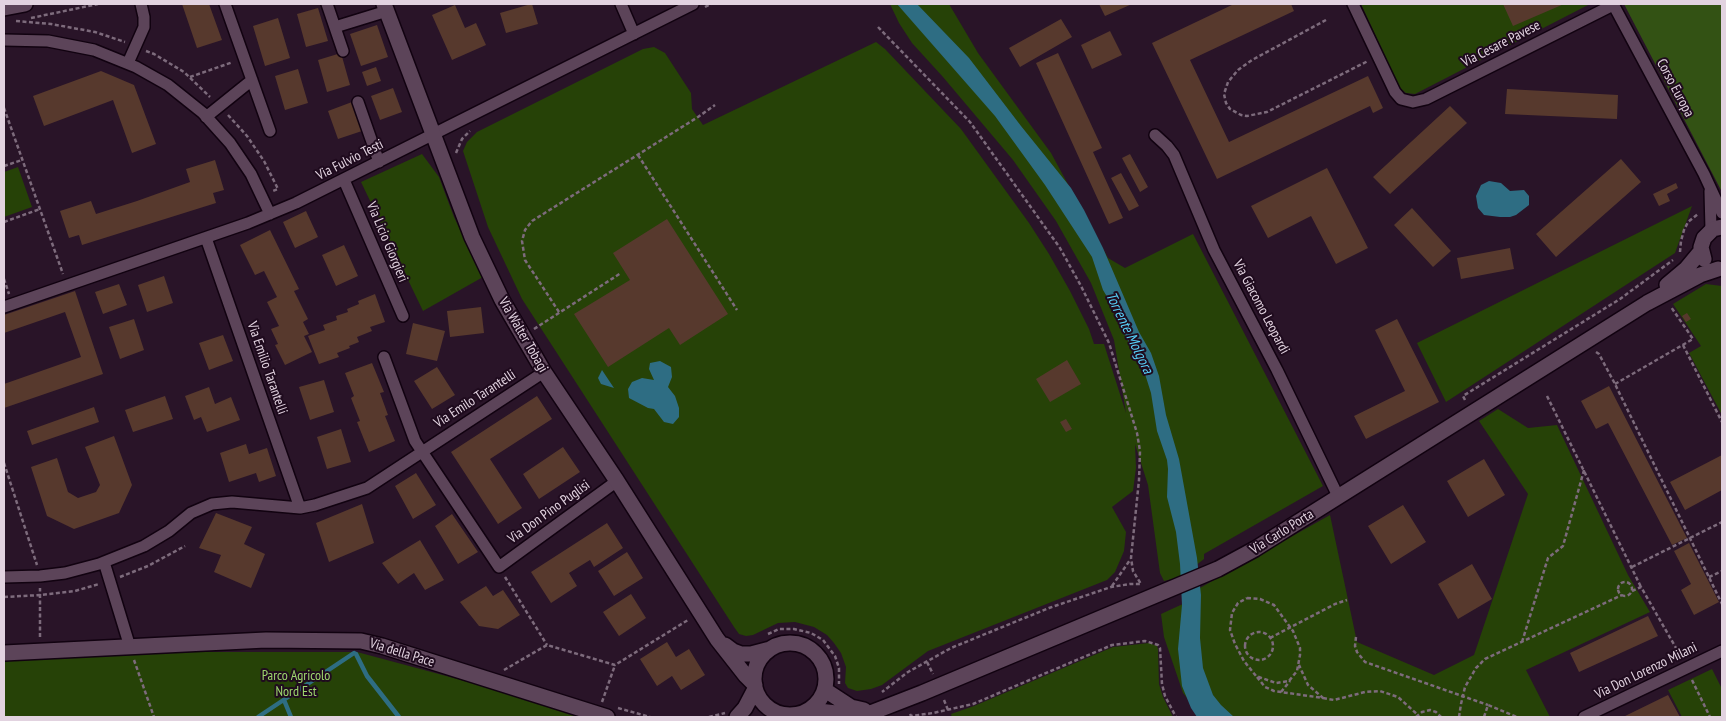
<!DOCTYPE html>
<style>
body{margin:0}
#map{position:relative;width:1726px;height:721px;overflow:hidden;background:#291428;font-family:"PT Sans Narrow",sans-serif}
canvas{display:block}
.frame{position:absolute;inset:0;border:5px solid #e2d3e0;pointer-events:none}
</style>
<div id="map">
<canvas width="1726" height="721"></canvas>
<div class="frame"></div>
</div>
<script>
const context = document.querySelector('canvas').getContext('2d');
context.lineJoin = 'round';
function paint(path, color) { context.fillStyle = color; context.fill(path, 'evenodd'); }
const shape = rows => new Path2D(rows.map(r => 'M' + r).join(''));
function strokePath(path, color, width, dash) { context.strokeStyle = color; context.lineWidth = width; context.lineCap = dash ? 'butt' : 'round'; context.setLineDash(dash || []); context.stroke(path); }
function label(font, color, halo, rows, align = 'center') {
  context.font = font + ' "PT Sans Narrow",sans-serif'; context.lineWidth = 4; context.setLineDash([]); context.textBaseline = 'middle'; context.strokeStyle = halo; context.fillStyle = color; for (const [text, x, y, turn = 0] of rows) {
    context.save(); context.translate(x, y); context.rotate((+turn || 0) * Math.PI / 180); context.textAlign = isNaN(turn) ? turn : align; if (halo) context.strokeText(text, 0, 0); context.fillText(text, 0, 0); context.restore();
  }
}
paint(shape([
 [890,4,949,4,978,53,1051,153,1108,258,1125,268,1193,234,1323,486,1204,554,1204,559,1181,577,1164,581,1160,573,1148,485,1135,444,1136,468,1133,491,1112,507,1126,532,1124,551,1115,572,1107,580,928,651,882,685,871,689,857,691,848,688,845,683,846,667,841,653,834,643,827,635,814,627,795,622,778,623,753,635,746,636,739,634,734,627,522,299,488,227,463,151,467,142,477,132,643,49,654,47,665,53,691,93,692,109,703,125,876,42,885,49,961,129,1029,223,1049,254,1070,291,1089,329,1094,344,1104,344,1126,413,1114,340,1091,283,1056,221,1013,160,943,77,912,43,899,23],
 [1361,4,1590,4,1415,94,1406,93,1399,87],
 [422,154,439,177,454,217,483,277,423,311,361,182],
 [18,167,32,207,4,217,4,172],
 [1692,206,1675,253,1446,402,1417,343],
 [1706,284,1722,286,1722,415,1689,353,1701,346,1673,304],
 [1498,409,1528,428,1557,425,1628,575,1650,612,1526,670,1550,717,1203,717,1183,693,1164,637,1161,614,1198,597,1198,589,1330,515,1357,642,1434,675,1474,655,1528,494,1479,421],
 [1149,643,1157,646,1158,649,1159,684,1163,697,1173,717,952,717,951,714,974,706,1113,647],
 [149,652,357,652,558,706,588,717,4,717,4,660],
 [1712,669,1722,689,1722,717,1682,717,1668,690]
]), '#264207');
paint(shape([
 [1624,4,1722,4,1722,192]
]), '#335214');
paint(shape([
 [897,4,917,4,969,58,1021,126,1071,188,1084,210,1103,248,1139,332,1151,353,1159,376,1166,415,1179,459,1197,558,1201,595,1200,638,1203,668,1213,695,1221,705,1234,717,1197,717,1191,708,1182,686,1178,649,1182,605,1180,564,1176,532,1167,497,1168,469,1167,460,1157,431,1151,393,1145,374,1125,335,1118,315,1103,290,1092,257,1045,185,995,116],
 [1489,181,1501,183,1510,191,1524,190,1529,196,1529,205,1516,215,1510,217,1500,217,1484,215,1478,208,1476,196,1481,185],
 [660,361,671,367,672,377,668,387,675,396,679,408,679,417,673,424,664,422,654,409,648,408,629,398,628,389,632,382,642,378,654,380,649,369,650,363],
 [602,370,614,388,601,384,598,378]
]), '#2e6d83');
strokePath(shape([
 [356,654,367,676,399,717],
 [284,700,291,717],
 [258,717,354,653]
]), '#2e6d83', 4.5);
paint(shape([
 [182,4,209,4,222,40,197,48],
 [531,4,532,4,538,24,506,33,500,13],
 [1099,4,1132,4,1105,16],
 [1234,4,1291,4,1294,11,1190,60,1229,142,1368,76,1383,108,1373,113,1370,106,1217,179,1152,43],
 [1503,4,1564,4,1513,26],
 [455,5,465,28,476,23,486,45,452,60,432,15],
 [318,8,328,41,306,47,297,14],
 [278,18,290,58,265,66,253,26],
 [1061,19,1072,37,1020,67,1009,48],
 [377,25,388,57,361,66,350,34],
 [1110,31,1122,55,1092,69,1081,45],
 [341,53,350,85,327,92,318,60],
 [1058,53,1102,148,1093,152,1123,218,1109,224,1036,63],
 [376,67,381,81,367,86,362,72],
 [298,69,308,103,285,110,275,76],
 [101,71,134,85,156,144,132,153,113,100,44,126,33,96],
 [393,88,402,112,380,120,371,96],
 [1507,89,1618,95,1617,119,1505,114],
 [352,102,362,131,338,139,328,111],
 [1450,106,1467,123,1390,194,1373,177],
 [1130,154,1148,187,1140,192,1122,158],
 [1621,159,1641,182,1556,257,1536,234],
 [215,160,224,190,213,193,216,203,82,245,79,235,69,238,60,211,91,201,96,214,137,201,190,182,186,169],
 [1327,168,1368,248,1336,264,1311,216,1268,238,1251,206],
 [1121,173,1139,206,1129,211,1111,178],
 [1676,183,1678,188,1667,194,1670,201,1659,206,1653,194],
 [1412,208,1451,251,1433,267,1394,225],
 [306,211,318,237,295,248,283,222],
 [667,219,728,314,680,345,669,328,608,367,574,314,630,280,613,253],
 [270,230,299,289,294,291,308,319,303,322,309,334,304,336,312,352,285,365,275,345,278,344,271,329,279,326,267,302,277,297,264,271,255,275,240,245],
 [344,245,358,276,336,286,322,255],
 [1510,248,1514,269,1461,279,1457,258],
 [164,276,173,303,147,312,138,285],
 [119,284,127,305,103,314,95,292],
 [75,291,103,374,4,408,4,384,81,357,65,312,4,333,4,315],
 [375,294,385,322,370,327,372,331,357,337,359,342,349,346,350,348,337,353,339,357,319,364,308,336,325,330,323,325,337,320,336,316,348,312,347,309,359,304,358,301],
 [481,307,484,333,450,337,447,311],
 [1687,313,1691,319,1686,322,1682,316],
 [134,319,144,350,120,359,109,327],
 [1397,319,1439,402,1366,439,1354,416,1405,391,1375,330],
 [413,323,445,331,437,361,406,354],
 [223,335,233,361,209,370,199,343],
 [1067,360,1081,384,1050,402,1036,379],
 [372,363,384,392,380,393,388,415,385,416,395,441,369,452,357,422,360,421,351,398,354,396,345,373],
 [437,367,455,395,432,409,414,381],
 [324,380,334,412,310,420,299,387],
 [1609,386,1687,538,1672,545,1608,423,1596,429,1581,401],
 [209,387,215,404,231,397,240,420,207,432,201,417,194,420,185,396],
 [165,396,173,419,133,432,125,410],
 [537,396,552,419,490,459,522,508,498,524,451,452],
 [94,407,99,422,32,445,27,431],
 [1066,419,1072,429,1066,432,1060,422],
 [341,429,351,462,327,469,317,437],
 [114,436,132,485,119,513,74,529,47,516,31,467,57,458,68,492,78,498,96,492,100,485,85,447],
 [246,444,249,454,267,448,276,476,259,482,256,473,229,482,220,453],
 [563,447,580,472,539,499,523,474],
 [1722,455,1722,490,1685,510,1670,482],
 [1484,459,1505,495,1468,517,1447,481],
 [416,473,436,505,413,519,395,486],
 [362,504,374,543,329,562,316,523],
 [1403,505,1426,542,1391,564,1368,526],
 [216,513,252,527,244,544,265,554,251,588,214,572,221,555,199,548],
 [452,514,478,552,458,564,435,526],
 [607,523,623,548,594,567,590,560,569,573,577,586,551,603,531,572],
 [420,540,444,580,425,590,414,573,398,584,382,563],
 [1689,543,1719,602,1694,615,1681,590,1691,584,1674,551],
 [627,552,643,578,614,596,598,571],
 [1472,564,1492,599,1458,619,1438,584],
 [486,586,493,596,503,590,520,615,498,629,479,626,460,602],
 [631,594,646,618,619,636,603,612],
 [1648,616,1658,636,1579,672,1570,653],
 [667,642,676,657,689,649,705,675,681,690,672,676,657,686,640,659],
 [1668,695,1680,717,1623,717]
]), '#57392d');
const street = shape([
 [225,4,270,131],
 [327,4,343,51],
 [621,4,634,34],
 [1353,4,1395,92,1401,99,1413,102,1426,99,1613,5],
 [1613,4,1704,174,1722,213],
 [335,27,387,11],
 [4,40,48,41,94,50,136,67,168,85,203,113,230,143,251,174,270,214],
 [128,63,144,27,144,17,141,4],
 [358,102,379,162],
 [206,117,252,80],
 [1155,135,1167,146,1174,155,1214,250,1277,370,1338,496],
 [344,180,403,316],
 [1710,191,1711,230],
 [206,238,300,508],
 [4,307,248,223,296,203,693,4],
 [384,357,415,441,499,567,617,481],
 [104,562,130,647],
 [4,577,40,576,65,573,99,564,144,546,169,531,191,513,212,504,232,502,300,508,315,505,367,488,544,372],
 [1584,717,1722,651]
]);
const secondary = shape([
 [384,4,472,237,502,300,544,372,617,481,717,639,746,676,755,685],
 [4,8,25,4],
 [1704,259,1701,247,1704,238,1713,229,1722,227],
 [1667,285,1686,269,1701,251],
 '754 679a36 36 0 1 1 72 0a36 36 0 1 1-72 0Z',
 [725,645,733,651,741,654,751,654,770,649],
 [4,653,266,640,361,641,382,646,607,717],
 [825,690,851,707,864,710],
 [810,710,853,715,868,714,922,693,1218,569,1255,549,1647,303,1700,275,1718,269],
 [737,717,745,708,755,689]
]);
strokePath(street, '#110210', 14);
strokePath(secondary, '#110210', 18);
strokePath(shape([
 [705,7,711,4],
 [31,18,98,4],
 [1326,20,1252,60,1238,70,1228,82,1224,94,1226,103,1230,109,1241,115,1247,116,1267,112,1368,61],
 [16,21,51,24,95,32,125,42],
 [878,27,970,122,1060,248,1081,286,1109,343,1128,404,1137,433,1140,451,1139,480,1131,558,1133,571,1141,584,1130,584,1111,587,1049,608,951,648,908,672,882,692],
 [146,51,154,54,184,72,210,97],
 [190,77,233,62],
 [4,108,63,274],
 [228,115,247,136,264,161,278,189,273,191],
 [456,153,462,139,470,131],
 [638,155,737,310],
 [4,166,22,160],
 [4,222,40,209],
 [1680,252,1681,241,1684,230,1688,222,1698,214],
 [4,279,9,294],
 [559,312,525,260,522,241,525,230,532,221,698,117,715,105],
 [534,329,621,273],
 [1683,345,1722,422],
 [1596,352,1599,354,1615,384,1722,604],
 [1615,384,1693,339,1671,307],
 [1547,396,1641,587],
 [1465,400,1463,396,1620,299,1673,260],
 [4,463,37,565],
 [1632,567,1722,522],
 [120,577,148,566,185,546],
 [505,577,547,645],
 [1709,577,1722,571],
 '1618 589a7 7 0 1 1 14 0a7 7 0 1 1-14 0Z',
 [1112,586,1130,560],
 [1632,591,1641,587,1676,648],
 [4,597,41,595,75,591,99,584],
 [1247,598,1260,599,1274,605,1293,631,1300,648,1300,655,1297,671,1289,681,1276,683,1256,676,1244,661,1235,644,1230,630,1232,613,1238,603,1247,598],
 '1245 646a14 14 0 1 1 28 0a14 14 0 1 1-28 0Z',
 [768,634,779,629,794,629,811,633,823,640,835,656,839,668,839,684],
 [40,637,40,588],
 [1356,637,1355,646,1357,652,1365,662,1488,705],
 [1270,638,1335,604,1347,600],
 [1522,642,1548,558,1563,546,1584,470],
 [134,660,154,717],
 [927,662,933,674],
 [504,670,547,645,615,665,688,620],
 [1257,677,1265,687,1274,691,1323,698,1308,685,1299,665],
 [1692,680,1710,717],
 [1281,692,1290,681],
 [1323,698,1334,700,1365,692,1380,691,1398,697,1418,715],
 [944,700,948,710],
 [602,702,615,665],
 [618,708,650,717],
 [910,714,911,716,933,713,973,704,1112,645,1145,641,1158,645,1160,648,1162,684,1165,696,1176,717],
 [709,717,725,713],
 [1416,717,1422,712,1430,710,1436,712,1441,717],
 [1459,717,1461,704,1465,687,1476,668,1485,659,1622,595],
 [1484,717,1488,705,1517,717]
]), '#7d6b7c', 2.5, [4, 2.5]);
strokePath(street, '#5c4459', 11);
strokePath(secondary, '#5c4459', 15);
label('14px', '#e2d3e0', '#1f0b1e', [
 ["Via Cesare Pavese",1501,44,-27],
 ["Corso Europa",1675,88,62],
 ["Via Fulvio Testi",350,160,-27],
 ["Via Licio Giorgieri",387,242,67],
 ["Via Giacomo Leopardi",1261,307,62],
 ["Via Walter Tobagi",523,335,60],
 ["Via Emilio Tarantelli",267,368,71],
 ["Via Emilo Tarantelli",475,399,-33],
 ["Via Don Pino Puglisi",549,512,-36],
 ["Via Carlo Porta",1282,532,-32],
 ["Via della Pace",402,653,17],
 ["Via Don Lorenzo Milani",1646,671,-26]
]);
label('14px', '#9dd76d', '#1f0b1e', [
 ["Parco Agricolo",296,676],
 ["Nord Est",296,692]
]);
label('italic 15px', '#57cff7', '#1f0b1e', [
 ["Torrente Molgora",1129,333,64]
]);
</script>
